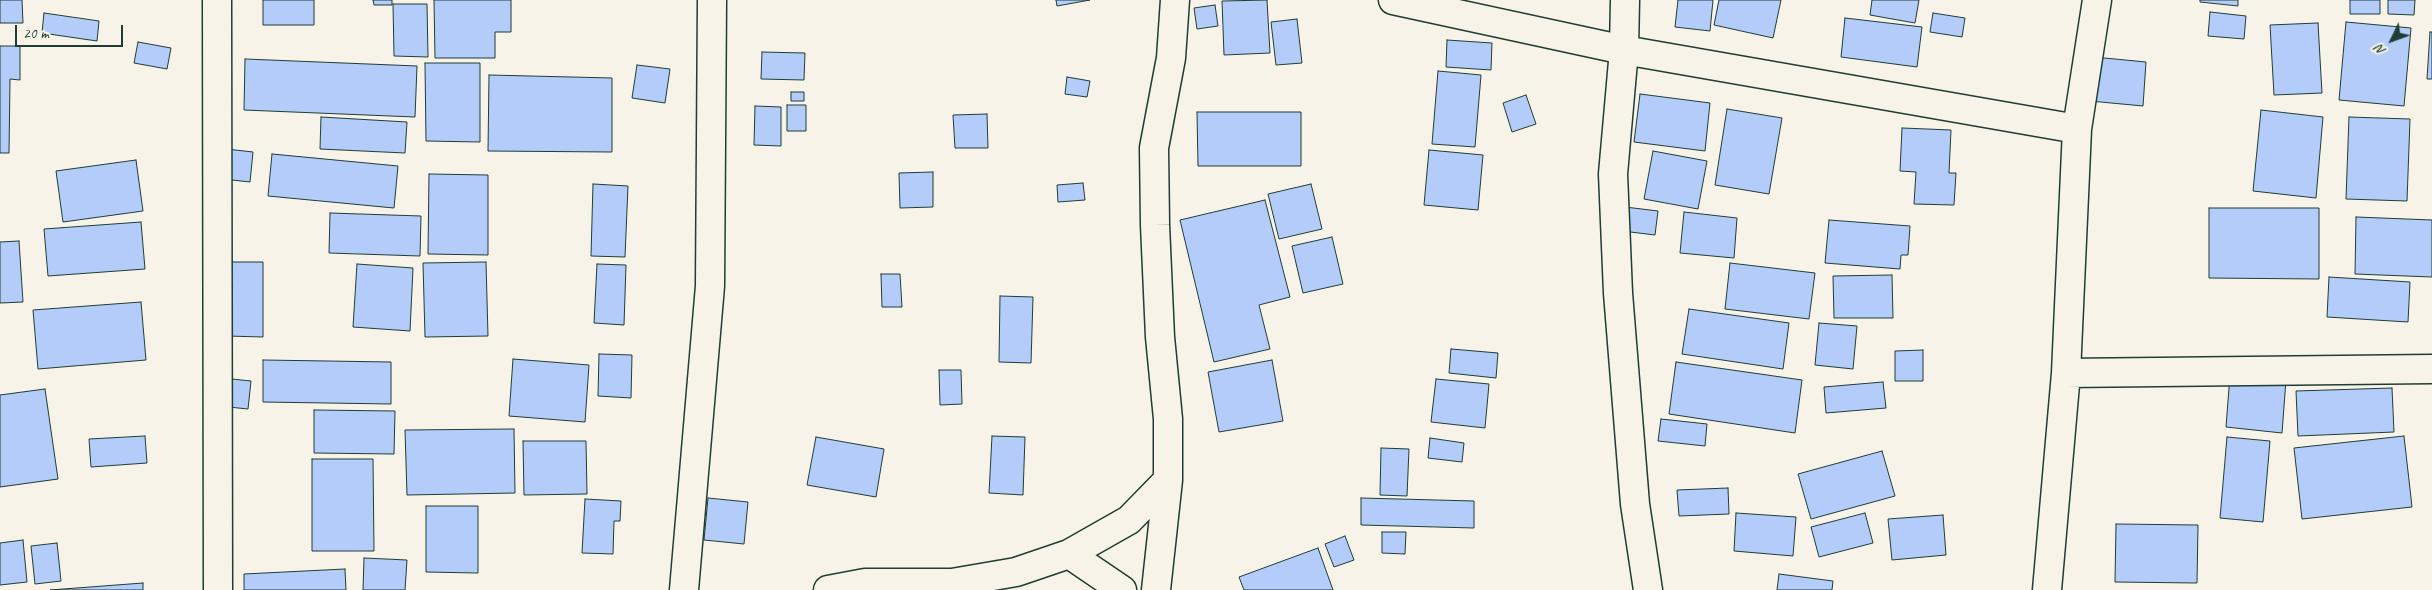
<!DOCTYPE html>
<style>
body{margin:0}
#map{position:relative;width:2432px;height:590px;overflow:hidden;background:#f7f3e8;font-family:Caveat,sans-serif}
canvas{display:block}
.north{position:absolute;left:2367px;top:15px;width:50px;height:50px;-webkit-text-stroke:4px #f7f3e8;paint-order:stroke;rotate:228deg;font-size:14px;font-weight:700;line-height:20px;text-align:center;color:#1f3d34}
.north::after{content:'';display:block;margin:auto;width:18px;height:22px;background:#1f3d34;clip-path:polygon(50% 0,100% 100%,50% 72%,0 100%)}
.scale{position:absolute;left:15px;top:25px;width:108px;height:22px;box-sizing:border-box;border:2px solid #1f3d34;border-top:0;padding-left:6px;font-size:15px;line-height:18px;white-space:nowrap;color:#1f3d34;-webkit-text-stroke:4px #f7f3e8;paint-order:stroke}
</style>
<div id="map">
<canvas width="2432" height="590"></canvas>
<div class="north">N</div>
<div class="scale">20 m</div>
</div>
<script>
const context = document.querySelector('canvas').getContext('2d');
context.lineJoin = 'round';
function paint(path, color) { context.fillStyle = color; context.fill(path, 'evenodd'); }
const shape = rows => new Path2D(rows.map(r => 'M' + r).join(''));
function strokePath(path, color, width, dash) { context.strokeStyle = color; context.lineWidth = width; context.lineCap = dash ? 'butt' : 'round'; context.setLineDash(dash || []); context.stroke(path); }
const building = shape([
 [0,0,22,0,23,23,0,23,0,0],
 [263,0,314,0,314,25,263,25,263,0],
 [373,0,392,0,392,5,374,5,373,0],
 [434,0,511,0,511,32,495,32,495,58,435,58,434,0],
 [1056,0,1090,0,1057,6,1056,0],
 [1267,0,1270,53,1224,55,1222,1,1267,0],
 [1678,0,1713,0,1710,31,1675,27,1678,0],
 [1719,0,1781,0,1773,38,1714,25,1719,0],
 [1872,0,1919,0,1915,23,1870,15,1872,0],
 [2200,0,2238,0,2238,6,2200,2,2200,0],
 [2350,0,2380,0,2380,14,2350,14,2350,0],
 [2388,0,2415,0,2414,15,2388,14,2388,0],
 [393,4,427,4,428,57,394,56,393,4],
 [1215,5,1218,26,1197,29,1194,8,1215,5],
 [2210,12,2246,16,2244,39,2208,36,2210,12],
 [44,13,99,21,97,41,42,33,44,13],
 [1933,13,1965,18,1962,37,1930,32,1933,13],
 [1845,18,1922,27,1917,67,1841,57,1845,18],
 [1297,19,1302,63,1276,65,1271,22,1297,19],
 [2346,22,2411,28,2404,106,2339,100,2346,22],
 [2318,23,2322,93,2274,95,2270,25,2318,23],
 [2430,32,2432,32,2432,79,2427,79,2430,32],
 [1447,40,1492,43,1491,70,1446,67,1447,40],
 [138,42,171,48,167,69,134,63,138,42],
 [0,46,20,46,20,80,10,79,9,153,0,153,0,46],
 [762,52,805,53,804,80,761,79,762,52],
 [2094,57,2146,62,2143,106,2090,101,2094,57],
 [245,59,417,66,415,117,244,110,245,59],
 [425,63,480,63,480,142,426,141,425,63],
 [637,65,670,69,665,103,632,98,637,65],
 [1438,71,1481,75,1475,147,1432,144,1438,71],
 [489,75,612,78,612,152,488,151,489,75],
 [1067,77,1090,81,1087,97,1065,94,1067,77],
 [791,92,804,92,804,101,791,101,791,92],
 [1640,94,1710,103,1705,151,1634,142,1640,94],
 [1526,95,1536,124,1512,132,1503,103,1526,95],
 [787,105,806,105,806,131,787,131,787,105],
 [755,106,781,107,781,146,754,145,755,106],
 [1727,109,1782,118,1769,194,1715,185,1727,109],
 [2261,110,2323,117,2316,198,2253,191,2261,110],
 [1197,112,1301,112,1301,166,1198,166,1197,112],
 [987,114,988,148,955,148,953,115,987,114],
 [321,117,407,122,405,153,320,149,321,117],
 [2349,117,2410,119,2407,201,2346,199,2349,117],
 [1902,128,1951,130,1949,173,1956,173,1954,205,1914,204,1916,172,1900,171,1902,128],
 [226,149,253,152,250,182,223,179,226,149],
 [1429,150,1483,155,1478,210,1424,205,1429,150],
 [1653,151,1707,161,1698,209,1644,199,1653,151],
 [272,154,398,166,394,208,268,196,272,154],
 [136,160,143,211,63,222,56,171,136,160],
 [933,172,933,207,900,208,899,173,933,172],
 [429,174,488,175,488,255,428,254,429,174],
 [1083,183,1085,200,1058,202,1057,185,1083,183],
 [593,184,628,186,625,257,591,256,593,184],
 [1311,184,1322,229,1279,239,1268,194,1311,184],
 [1265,200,1290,297,1259,305,1270,349,1214,362,1180,220,1265,200],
 [1625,207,1658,211,1655,235,1622,231,1625,207],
 [2209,208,2319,208,2319,279,2209,278,2209,208],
 [1684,212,1737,218,1734,258,1680,253,1684,212],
 [330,213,421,216,420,256,329,253,330,213],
 [2356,217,2432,220,2432,277,2355,274,2356,217],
 [1829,220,1910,226,1908,255,1901,255,1900,269,1825,263,1829,220],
 [141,222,145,269,48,276,44,229,141,222],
 [1332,237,1343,284,1303,293,1292,246,1332,237],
 [19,241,23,302,0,303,0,242,19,241],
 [227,262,263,262,263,337,227,336,227,262],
 [486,262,488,336,425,337,423,263,486,262],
 [1730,263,1815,273,1809,319,1725,309,1730,263],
 [357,264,413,268,410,331,353,327,357,264],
 [597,264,626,265,624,325,594,323,597,264],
 [881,274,900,274,902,307,882,307,881,274],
 [1892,275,1893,318,1834,318,1833,276,1892,275],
 [2329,277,2410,282,2408,322,2327,317,2329,277],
 [1000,296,1033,297,1031,363,999,362,1000,296],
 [141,302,146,360,38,369,33,310,141,302],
 [1689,309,1789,323,1783,369,1682,354,1689,309],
 [1819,323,1857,326,1853,369,1815,365,1819,323],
 [1451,349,1498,353,1496,378,1449,373,1451,349],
 [1923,350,1923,381,1895,381,1895,351,1923,350],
 [599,354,632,355,631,398,598,396,599,354],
 [513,359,589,365,585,422,509,416,513,359],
 [263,360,391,362,391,404,263,402,263,360],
 [1272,360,1283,421,1219,432,1208,372,1272,360],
 [1676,362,1802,380,1795,433,1669,414,1676,362],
 [939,370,961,370,962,404,940,405,939,370],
 [2230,375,2286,380,2282,433,2226,427,2230,375],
 [222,378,251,381,248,409,219,406,222,378],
 [1436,379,1489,384,1485,428,1431,422,1436,379],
 [1883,382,1886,408,1826,413,1824,387,1883,382],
 [2392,388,2394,432,2298,436,2296,391,2392,388],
 [45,389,58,479,0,487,0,395,45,389],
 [314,410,395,411,394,454,314,453,314,410],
 [1661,419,1707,424,1705,446,1658,441,1661,419],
 [514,429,515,493,407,495,405,430,514,429],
 [145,436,147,463,91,467,89,439,145,436],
 [992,436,1025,437,1023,495,989,493,992,436],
 [2404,436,2412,507,2302,519,2294,448,2404,436],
 [816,437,884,449,876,497,807,485,816,437],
 [2227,437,2270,441,2263,522,2220,518,2227,437],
 [1430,438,1464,443,1462,462,1428,458,1430,438],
 [523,441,586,441,587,494,524,495,523,441],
 [1381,448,1409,449,1407,496,1380,495,1381,448],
 [1882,451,1895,496,1811,519,1798,474,1882,451],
 [312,459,373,459,374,551,312,551,312,459],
 [1728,488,1729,514,1679,516,1677,490,1728,488],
 [708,498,748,502,744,544,704,540,708,498],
 [1361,498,1474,501,1474,528,1361,525,1361,498],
 [585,499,621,501,620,521,614,521,613,554,582,553,585,499],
 [426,506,478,506,478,573,426,572,426,506],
 [1736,513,1796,517,1793,556,1734,551,1736,513],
 [1865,513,1873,543,1819,557,1811,527,1865,513],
 [1943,515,1946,555,1892,560,1888,519,1943,515],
 [2116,524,2198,525,2197,583,2115,582,2116,524],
 [1382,532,1406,532,1405,554,1382,553,1382,532],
 [1345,536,1354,560,1334,567,1325,544,1345,536],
 [23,540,27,582,0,585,0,543,23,540],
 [57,543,61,581,35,584,31,546,57,543],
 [1318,548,1333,590,1244,590,1239,577,1318,548],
 [364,558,407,560,405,590,363,590,364,558],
 [345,569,346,590,244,590,244,574,345,569],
 [1779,574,1833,581,1832,590,1777,590,1779,574],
 [143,583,143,590,50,590,143,583]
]);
paint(building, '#b3ccfa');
strokePath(building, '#1f3d34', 1);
const street = shape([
 [217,0,218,590],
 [1393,0,1624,50,2077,129],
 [1625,0,1624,50,1613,174,1618,293,1635,504,1648,590],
 [2066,373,2432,369],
 [1069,554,1122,590],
 [684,590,710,286,712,0],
 [828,590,865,583,952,583,1016,572,1069,554,1129,520,1168,480,1168,419,1160,337,1155,225,1154,148,1171,58,1175,0],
 [1156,590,1168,480],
 [2047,590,2066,373,2077,129,2097,0]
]);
strokePath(street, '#1f3d34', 31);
strokePath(street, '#f7f3e8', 28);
</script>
